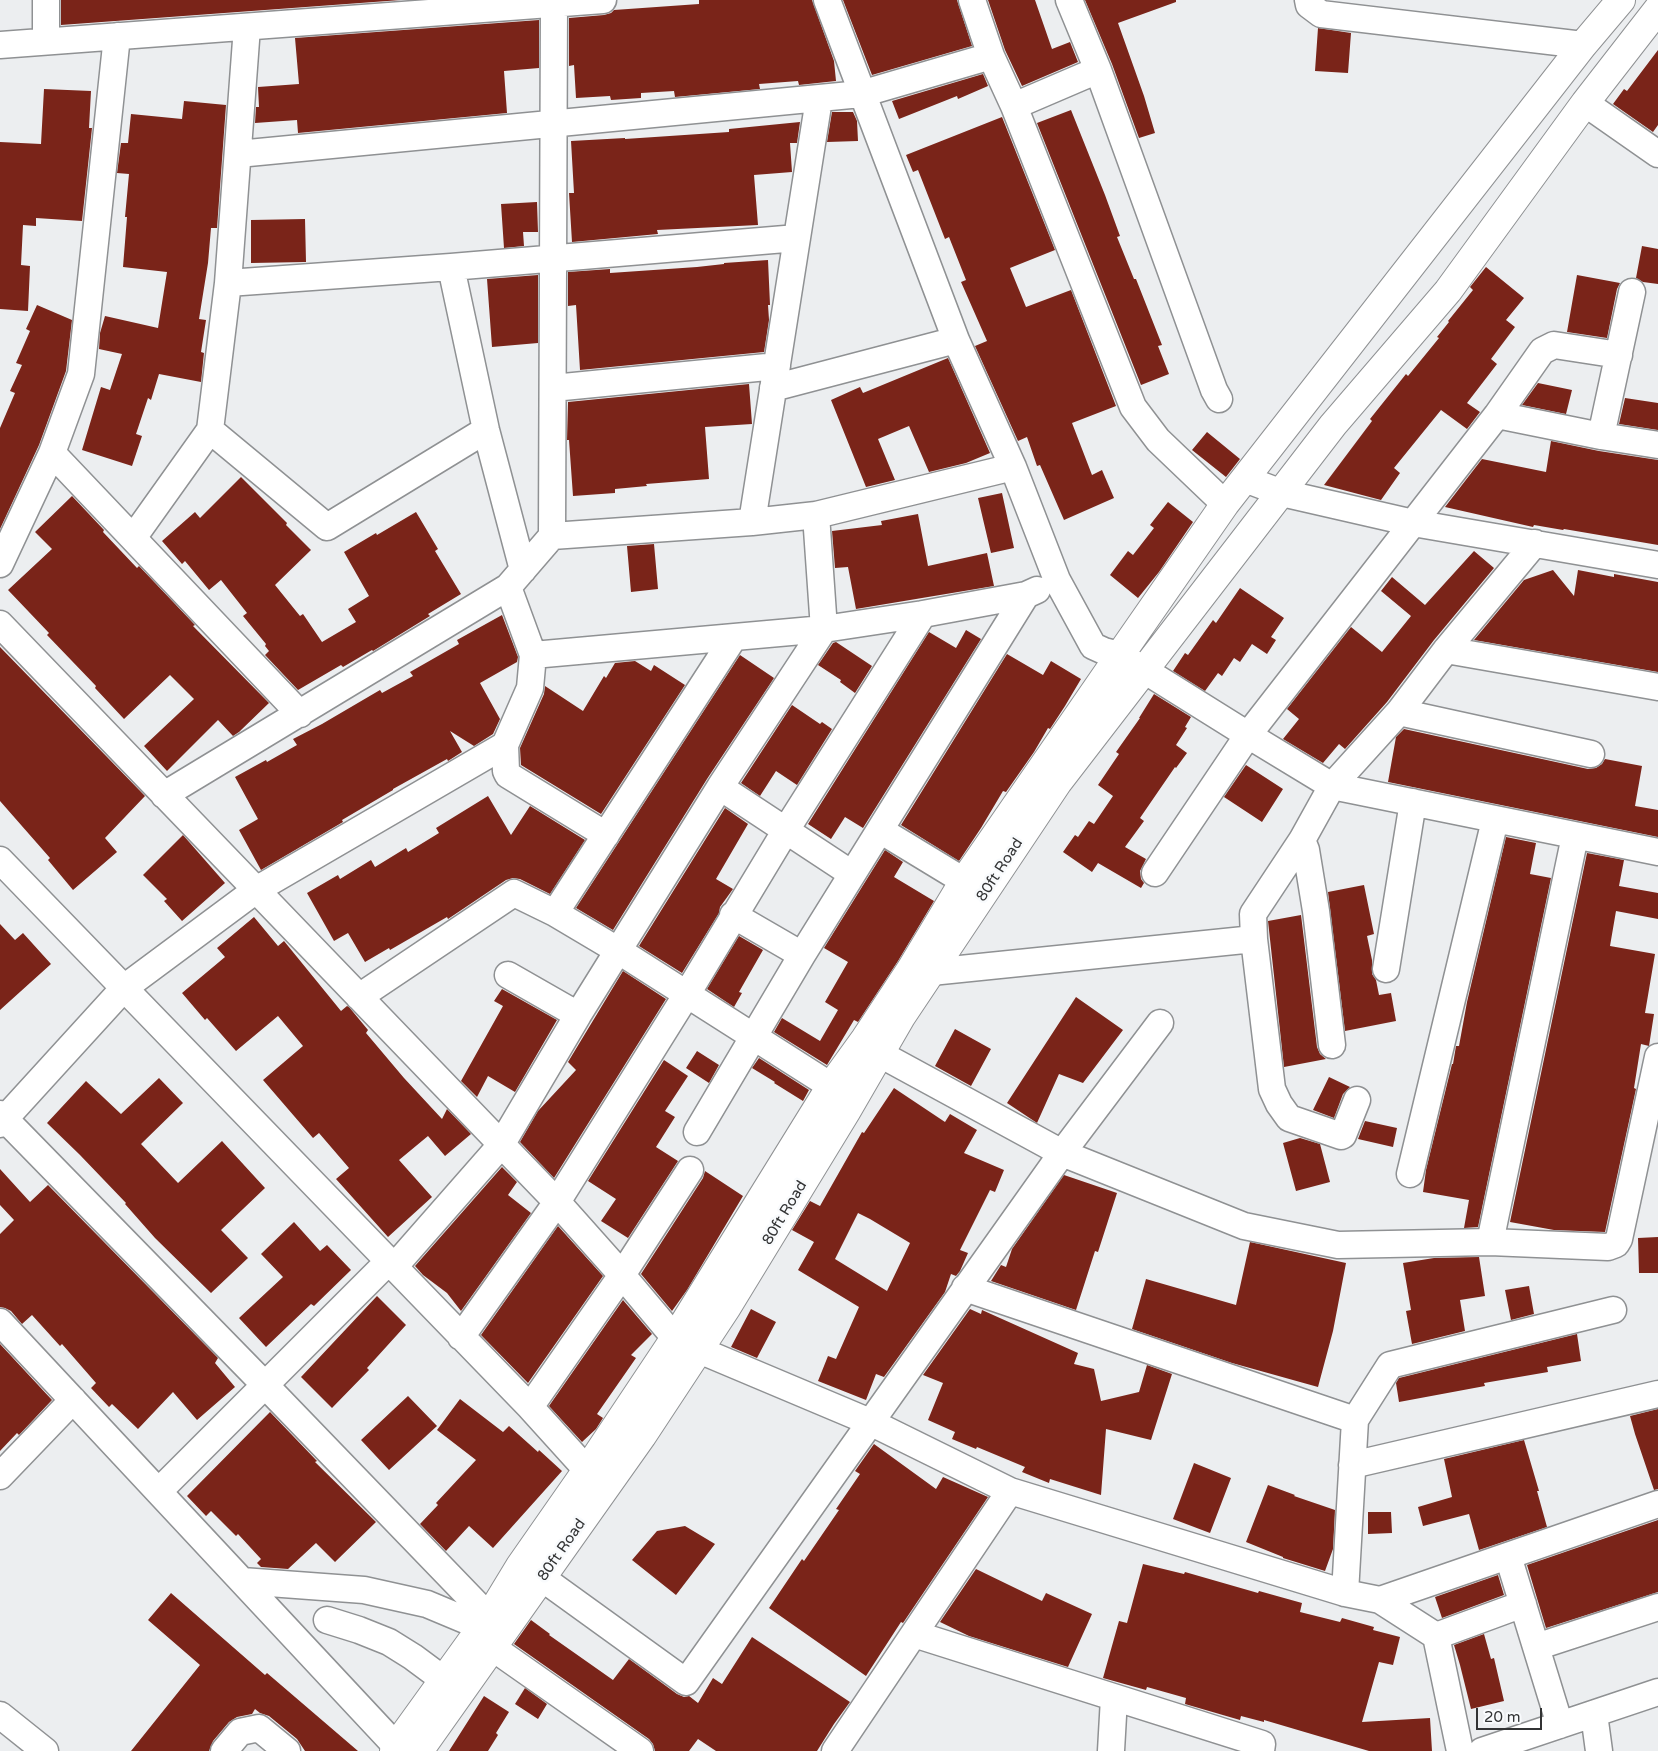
<!DOCTYPE html>
<style>
body{margin:0}
#map{position:relative;width:1658px;height:1751px;overflow:hidden;background:#eceef0;font-family:"Varela Round",sans-serif}
canvas{display:block}
.scale{position:absolute;left:1476px;top:1708px;width:66px;height:22px;box-sizing:border-box;border:2px solid #323334;border-top:0;padding-left:6px;font-size:15px;line-height:18px;white-space:nowrap;color:#323334;-webkit-text-stroke:4px #f9fbfd;paint-order:stroke}
</style>
<div id="map">
<canvas width="1658" height="1751"></canvas>
<div class="scale">20 m</div>
</div>
<script>
const context = document.querySelector('canvas').getContext('2d');
context.lineJoin = 'round';
function paint(path, color) { context.fillStyle = color; context.fill(path, 'evenodd'); }
const shape = rows => new Path2D(rows.map(r => 'M' + r).join(''));
function strokePath(path, color, width, dash) { context.strokeStyle = color; context.lineWidth = width; context.lineCap = dash ? 'butt' : 'round'; context.setLineDash(dash || []); context.stroke(path); }
function label(font, color, halo, rows, align = 'center') {
  context.font = font + ' "Varela Round",sans-serif'; context.lineWidth = 5; context.setLineDash([]); context.textBaseline = 'middle'; context.strokeStyle = halo; context.fillStyle = color; for (const [text, x, y, turn = 0] of rows) {
    context.save(); context.translate(x, y); context.rotate((+turn || 0) * Math.PI / 180); context.textAlign = isNaN(turn) ? turn : align; if (halo) context.strokeText(text, 0, 0); context.fillText(text, 0, 0); context.restore();
  }
}
paint(shape([
 [61,0,401,0,61,25],
 [699,0,812,0,834,61,836,81,799,85,798,81,759,84,760,89,675,97,674,91,641,93,641,98,611,100,610,96,576,98,574,65,569,66,569,18,604,15,611,13,614,10,699,4],
 [843,0,957,0,972,46,872,75],
 [988,0,1035,0,1052,49,1070,42,1078,62,1022,86,1005,50],
 [1085,0,1176,0,1176,2,1118,23,1144,96,1155,133,1139,138,1112,64],
 [539,20,539,68,504,71,507,113,298,133,297,120,255,123,256,107,259,107,258,87,299,84,295,38],
 [1318,28,1351,33,1348,73,1315,71],
 [1658,50,1658,125,1653,132,1613,104,1624,89,1627,91],
 [983,74,988,86,958,99,957,96,899,119,892,101],
 [44,89,91,91,89,128,92,128,82,221,36,218,36,226,23,225,21,265,30,266,28,311,0,309,0,142,41,144],
 [184,101,226,105,217,228,211,228,208,263,199,319,206,320,201,352,204,353,201,382,159,374,151,400,148,398,136,434,142,436,132,466,82,450,101,387,110,390,122,354,99,349,100,333,105,316,158,328,167,272,123,267,127,217,125,217,129,174,117,173,121,143,128,143,131,114,182,119],
 [1071,110,1105,195,1120,236,1117,237,1134,279,1136,279,1162,345,1158,346,1169,374,1141,385,1037,123],
 [832,112,853,112,857,121,858,141,827,142],
 [1002,117,1055,250,1010,268,1026,307,1071,290,1116,406,1072,423,1092,475,1102,470,1114,498,1064,520,1040,465,1037,466,1027,437,1018,441,975,346,987,341,961,282,966,280,949,237,945,239,918,170,913,172,906,155],
 [800,122,797,143,790,143,792,172,754,175,758,225,657,230,658,234,572,242,569,193,574,193,571,141,625,138,625,139,729,132,729,129],
 [537,202,538,232,523,232,524,246,504,248,501,204],
 [305,219,306,262,251,263,251,220],
 [1642,246,1658,249,1658,284,1643,282,1636,278],
 [768,260,770,305,768,305,769,320,764,352,580,370,576,305,568,306,568,272,610,269,610,273,697,267,724,264,724,263],
 [1486,267,1524,298,1506,320,1515,327,1491,359,1497,364,1467,403,1480,412,1467,429,1441,410,1394,468,1400,473,1381,500,1324,485,1372,421,1370,419,1406,374,1408,376,1439,338,1437,337,1449,322,1448,321,1473,290,1470,287],
 [538,275,538,343,492,347,487,279],
 [1577,275,1620,283,1617,289,1607,338,1567,332],
 [37,305,72,320,66,371,39,445,0,529,0,428,15,393,10,391,22,365,16,363,30,331,26,329],
 [948,358,990,453,966,463,929,472,909,426,878,439,895,480,866,487,831,400,860,387,863,393],
 [1538,383,1572,390,1566,414,1522,405],
 [749,384,752,424,705,427,709,479,646,484,647,486,615,489,615,493,573,496,569,440,567,440,568,402],
 [1625,398,1658,403,1658,430,1619,424],
 [1207,432,1240,459,1226,477,1192,450],
 [1551,441,1599,451,1658,460,1658,545,1564,529,1563,530,1534,525,1533,527,1445,507,1482,459,1546,472],
 [241,477,287,523,286,525,311,550,275,585,300,616,303,614,322,642,356,622,348,609,369,596,344,552,376,533,377,535,416,512,438,549,435,551,461,594,428,614,430,616,373,651,372,650,343,667,341,665,298,690,265,655,269,651,265,646,266,644,243,616,247,613,221,580,209,590,185,561,182,564,162,541,195,512,200,518],
 [1002,493,1014,548,991,553,978,498],
 [72,496,104,530,103,532,137,568,139,566,195,625,193,626,269,703,239,732,233,736,218,720,167,771,144,746,194,699,170,675,124,719,95,688,96,686,47,635,49,633,8,590,52,549,35,532],
 [1168,502,1193,522,1159,572,1138,598,1110,575,1128,551,1133,555,1154,528,1150,525],
 [918,514,928,566,987,553,994,586,856,609,848,567,835,568,832,531,882,525,881,521],
 [654,544,658,589,631,592,627,546],
 [1474,551,1494,568,1434,640,1387,702,1345,749,1339,744,1323,763,1283,739,1299,719,1287,709,1351,627,1382,652,1411,616,1381,591,1392,577,1425,605],
 [1553,570,1574,596,1578,570,1614,577,1614,574,1658,582,1658,672,1474,640,1524,580],
 [1240,588,1284,618,1271,637,1276,640,1267,654,1252,644,1240,662,1234,658,1222,676,1218,673,1205,691,1173,671,1185,653,1188,655,1213,620,1216,623],
 [502,615,518,657,517,662,480,683,500,719,493,734,474,746,450,731,462,752,448,761,447,759,393,789,393,790,342,820,343,822,261,870,239,830,258,819,235,777,266,760,267,762,297,745,293,739,322,724,380,690,382,693,413,676,410,672,459,644,457,640],
 [966,630,981,639,863,828,845,817,831,839,808,824,929,632,956,648],
 [836,642,872,666,855,693,840,682,841,680,818,665,833,643],
 [0,647,145,796,105,838,117,852,73,890,48,860,50,858,0,801],
 [1007,654,1043,675,1051,661,1081,679,1065,706,1050,729,1048,728,1034,752,1006,792,1003,791,981,828,959,861,901,825],
 [740,655,774,678,707,779,613,930,576,908],
 [635,661,651,671,654,665,685,685,601,814,521,765,520,748,544,694,545,686,583,711,604,676,606,678,615,663],
 [1154,694,1191,717,1185,727,1187,728,1176,745,1187,753,1176,768,1175,767,1140,818,1144,821,1125,847,1146,859,1140,871,1141,879,1144,883,1141,888,1098,863,1092,872,1063,852,1075,835,1078,837,1089,821,1094,824,1113,796,1098,785,1119,754,1116,752,1140,718,1139,718],
 [792,705,820,724,822,722,832,729,797,785,776,771,760,796,741,783],
 [1404,729,1588,769,1596,768,1602,764,1605,759,1642,766,1635,806,1658,810,1658,837,1388,782,1396,737],
 [1246,765,1283,789,1262,822,1224,797],
 [488,796,511,835,530,806,585,840,550,894,520,879,513,878,506,880,448,919,447,917,390,950,389,948,365,962,348,933,334,941,307,893,338,875,340,879,371,860,375,867,406,848,408,852,439,833,436,828],
 [725,808,748,824,716,879,733,889,720,907,719,913,682,973,639,946],
 [183,835,225,883,182,921,164,901,167,899,143,875],
 [1506,837,1536,843,1530,874,1551,878,1478,1227,1464,1228,1469,1200,1423,1192,1426,1170,1452,1064,1453,1064,1456,1046,1459,1046,1467,1002],
 [885,850,903,862,894,877,934,901,898,961,858,1022,854,1020,827,1065,774,1032,782,1018,820,1041,838,1010,825,1002,848,962,824,948],
 [1587,853,1624,860,1619,886,1658,893,1658,919,1616,911,1610,946,1655,954,1645,1013,1654,1014,1649,1046,1641,1044,1634,1088,1636,1089,1605,1232,1554,1230,1510,1222],
 [1364,885,1374,934,1367,936,1372,960,1372,974,1376,980,1379,995,1391,993,1396,1021,1345,1031,1328,892],
 [1301,915,1317,1047,1320,1054,1326,1059,1284,1067,1268,921],
 [254,917,278,946,284,941,341,1011,347,1006,349,1007,368,1030,366,1033,404,1078,442,1119,447,1109,471,1134,445,1156,428,1136,399,1160,432,1197,388,1237,336,1179,349,1168,319,1133,313,1138,263,1080,303,1046,278,1016,236,1051,207,1018,205,1020,182,993,225,957,217,948],
 [0,924,15,940,23,933,51,964,0,1010],
 [739,936,763,950,739,992,742,993,734,1007,707,989],
 [623,971,666,999,554,1178,520,1142,538,1111,576,1070,568,1062],
 [502,989,557,1020,515,1092,488,1076,477,1097,461,1081,503,1006,494,1001],
 [1076,997,1123,1030,1083,1083,1059,1074,1037,1123,1007,1103],
 [955,1029,991,1049,971,1086,935,1066],
 [697,1051,719,1065,709,1083,686,1068],
 [759,1058,809,1090,803,1101,774,1083,775,1082,752,1068],
 [664,1060,688,1076,665,1111,675,1117,656,1147,678,1161,628,1238,601,1221,616,1199,588,1181],
 [1329,1077,1350,1087,1343,1094,1334,1118,1313,1110],
 [159,1078,183,1103,141,1144,178,1183,222,1141,265,1188,221,1230,248,1258,211,1293,155,1238,125,1204,126,1203,80,1155,47,1123,86,1081,121,1114],
 [894,1088,945,1122,950,1114,977,1130,964,1153,1004,1170,995,1192,990,1190,960,1250,968,1253,960,1271,956,1276,951,1274,945,1292,884,1377,876,1374,866,1400,818,1381,828,1356,836,1359,859,1307,798,1270,814,1242,792,1230,810,1201,820,1206,862,1132,864,1133],
 [858,1213,870,1219,910,1243,887,1291,835,1259],
 [1365,1121,1397,1128,1393,1147,1358,1139],
 [1300,1138,1320,1144,1330,1182,1296,1191,1283,1143],
 [502,1167,517,1182,508,1195,531,1213,461,1311,447,1293,423,1275,415,1266],
 [0,1169,30,1202,48,1185,218,1358,215,1363,235,1387,197,1420,173,1392,138,1429,112,1404,109,1407,91,1388,96,1383,62,1344,60,1346,32,1315,22,1324,11,1311,5,1308,0,1307,0,1234,14,1220,0,1205],
 [705,1171,743,1196,687,1290,672,1311,641,1274,703,1178],
 [1064,1175,1117,1193,1098,1252,1095,1251,1076,1310,991,1281,1001,1265,1006,1267,1012,1249],
 [294,1222,320,1251,327,1245,351,1270,314,1306,311,1304,266,1347,239,1318,283,1277,261,1254],
 [558,1226,603,1276,528,1383,481,1335],
 [1658,1237,1658,1273,1639,1273,1638,1238],
 [1250,1242,1346,1263,1333,1331,1318,1387,1232,1363,1132,1329,1146,1279,1236,1305],
 [1479,1257,1485,1296,1460,1300,1465,1331,1412,1344,1406,1311,1411,1310,1403,1263,1434,1258],
 [1529,1286,1534,1314,1511,1320,1505,1290],
 [377,1296,406,1325,367,1368,369,1370,332,1408,301,1377],
 [623,1300,652,1334,631,1355,636,1358,597,1414,603,1418,596,1429,582,1442,549,1406],
 [751,1309,776,1322,757,1358,731,1347],
 [970,1309,981,1314,982,1310,1078,1353,1074,1364,1094,1369,1101,1401,1139,1392,1147,1365,1172,1374,1151,1440,1106,1429,1101,1495,1050,1479,1049,1483,1022,1472,1025,1467,977,1447,976,1449,952,1439,955,1432,928,1420,943,1383,923,1375],
 [1577,1334,1581,1361,1547,1367,1548,1372,1484,1383,1485,1386,1399,1402,1396,1383,1399,1378],
 [0,1344,52,1400,19,1435,17,1433,0,1451],
 [408,1396,437,1426,389,1470,361,1440],
 [460,1399,503,1432,509,1426,538,1452,539,1450,562,1471,493,1548,469,1526,446,1551,420,1524,438,1505,436,1503,476,1460,437,1430],
 [1658,1409,1658,1489,1654,1490,1635,1434,1630,1416],
 [270,1412,317,1461,315,1462,376,1522,335,1562,316,1543,288,1569,261,1567,257,1563,261,1559,238,1534,236,1536,211,1511,206,1516,187,1496],
 [1524,1440,1539,1491,1537,1491,1547,1527,1479,1550,1469,1514,1423,1526,1418,1507,1452,1497,1444,1459],
 [874,1444,936,1489,943,1477,988,1497,903,1623,901,1622,866,1676,769,1608,802,1559,804,1561,839,1510,836,1509,860,1474,855,1471],
 [1194,1463,1231,1478,1210,1533,1173,1519],
 [1268,1485,1295,1495,1294,1496,1335,1510,1333,1549,1325,1571,1283,1558,1283,1557,1246,1542],
 [1368,1512,1391,1512,1392,1533,1368,1534],
 [1658,1520,1658,1592,1546,1628,1527,1565],
 [685,1526,715,1544,676,1595,632,1560,657,1531],
 [1143,1564,1184,1574,1185,1572,1258,1593,1259,1591,1302,1603,1300,1612,1340,1622,1342,1618,1374,1627,1373,1630,1400,1637,1393,1665,1379,1662,1362,1722,1430,1718,1432,1751,1369,1751,1264,1720,1264,1722,1241,1716,1240,1720,1185,1704,1186,1698,1147,1687,1146,1690,1103,1678,1119,1621,1127,1623],
 [976,1569,1042,1601,1046,1593,1092,1614,1068,1667,969,1636,940,1622],
 [1498,1575,1504,1595,1442,1618,1435,1597],
 [171,1593,265,1675,267,1673,358,1751,305,1751,297,1739,269,1716,260,1713,255,1709,252,1714,237,1717,229,1722,213,1741,209,1751,131,1751,200,1665,148,1620],
 [531,1620,550,1634,549,1635,613,1680,629,1659,677,1694,684,1697,689,1696,698,1703,713,1678,722,1684,752,1637,850,1702,834,1724,817,1751,716,1751,698,1739,689,1751,655,1751,653,1744,649,1739,514,1644],
 [1484,1634,1491,1659,1494,1658,1504,1701,1471,1709,1460,1665,1454,1645],
 [525,1688,547,1704,538,1719,515,1704],
 [484,1696,509,1712,496,1733,498,1735,488,1751,449,1751]
]), '#7a2419');
const minor = shape([
 [827,0,956,340,1013,467,1057,580,1093,646,1104,651,1120,655,1248,735,1332,786,1658,852],
 [972,0,991,56,1014,106,1133,407,1158,440,1225,504],
 [1069,0,1098,70,1214,390,1219,399],
 [1308,0,1309,5,1321,14,1583,45],
 [46,41,46,0],
 [0,45,603,0],
 [1585,103,1658,154],
 [1014,106,1098,70],
 [238,154,861,94,991,56],
 [451,267,486,430,523,570],
 [228,283,451,267,797,238],
 [553,388,777,366],
 [773,388,956,340],
 [1497,415,1601,436,1658,445],
 [210,430,327,527,486,430],
 [1601,436,1632,292],
 [52,453,300,714],
 [1245,479,1282,493,1413,523,1658,565],
 [752,522,819,99],
 [552,536,752,522,816,515,1013,467],
 [133,538,210,430,228,283,247,27],
 [0,564,52,453,81,374,117,36],
 [0,624,557,1202,622,1275,675,1338,699,1350,870,1422,1010,1491,1345,1593,1380,1600,1436,1636,1460,1751],
 [1446,650,1658,687],
 [533,655,824,629,923,614,1026,595,1037,590],
 [1399,712,1591,754],
 [505,745,506,771,508,775,606,835],
 [720,787,852,874],
 [164,795,508,587,552,536,554,4],
 [880,830,964,881],
 [1302,840,1306,850,1316,911,1332,1045],
 [0,860,530,1407,587,1470],
 [1155,873,1248,735,1497,415,1542,351,1554,345,1619,355],
 [555,913,734,637],
 [733,915,802,955],
 [1386,969,1413,802],
 [931,972,1254,939],
 [508,975,578,1015],
 [359,997,514,893,555,913,619,951,831,1086],
 [880,1054,1062,1153,1244,1226,1338,1245,1490,1242,1608,1247,1616,1244,1619,1239,1658,1057],
 [1357,1100,1343,1135,1341,1136,1289,1118,1279,1104,1272,1089,1254,939,1253,914,1302,840,1332,786,1399,712,1446,650,1535,543],
 [0,1114,265,1385,489,1617],
 [0,1124,124,988,256,890,505,745,530,688,533,655,508,587],
 [697,1132,802,955,1026,595],
 [1410,1174,1495,820],
 [1490,1242,1575,836],
 [394,1267,501,1145,578,1015,720,787,824,629,816,515],
 [965,1288,1355,1420],
 [0,1322,396,1746],
 [461,1337,557,1202,687,994,786,830,923,614],
 [530,1407,622,1275,690,1170],
 [1352,1465,1658,1394],
 [0,1476,73,1400],
 [159,1491,389,1261],
 [1508,1556,1560,1725],
 [542,1578,686,1682,1062,1153,1160,1023],
 [242,1581,364,1590,427,1604,482,1627],
 [1345,1593,1355,1420,1390,1365,1613,1310],
 [1380,1600,1658,1504],
 [327,1620,359,1630,389,1642,413,1657,444,1680],
 [914,1634,1262,1744,1261,1751],
 [476,1636,640,1751],
 [1436,1636,1523,1604],
 [1536,1647,1658,1607],
 [1594,1714,1599,1751],
 [0,1715,45,1751],
 [224,1751,240,1732,259,1728,287,1751],
 [835,1751,1010,1491],
 [1111,1751,1114,1698],
 [1482,1751,1658,1692]
]);
const major = shape([
 [394,1751,396,1746,489,1617,520,1566,587,1470,675,1338,831,1086,865,1039,911,969,964,881,1120,655,1225,504,1583,45,1621,0],
 [419,1751,642,1436,727,1307,846,1112,901,1017,1058,782,1333,425,1448,291,1585,103,1658,9]
]);
strokePath(minor, '#8f9193', 29);
strokePath(major, '#8f9193', 30);
strokePath(minor, '#fff', 26);
strokePath(major, '#fff', 28);
label('15px', '#323334', '#f9fbfd', [
 ["80ft Road",1000,870,-57],
 ["80ft Road",785,1213,-59],
 ["80ft Road",562,1550,-55]
]);
</script>
